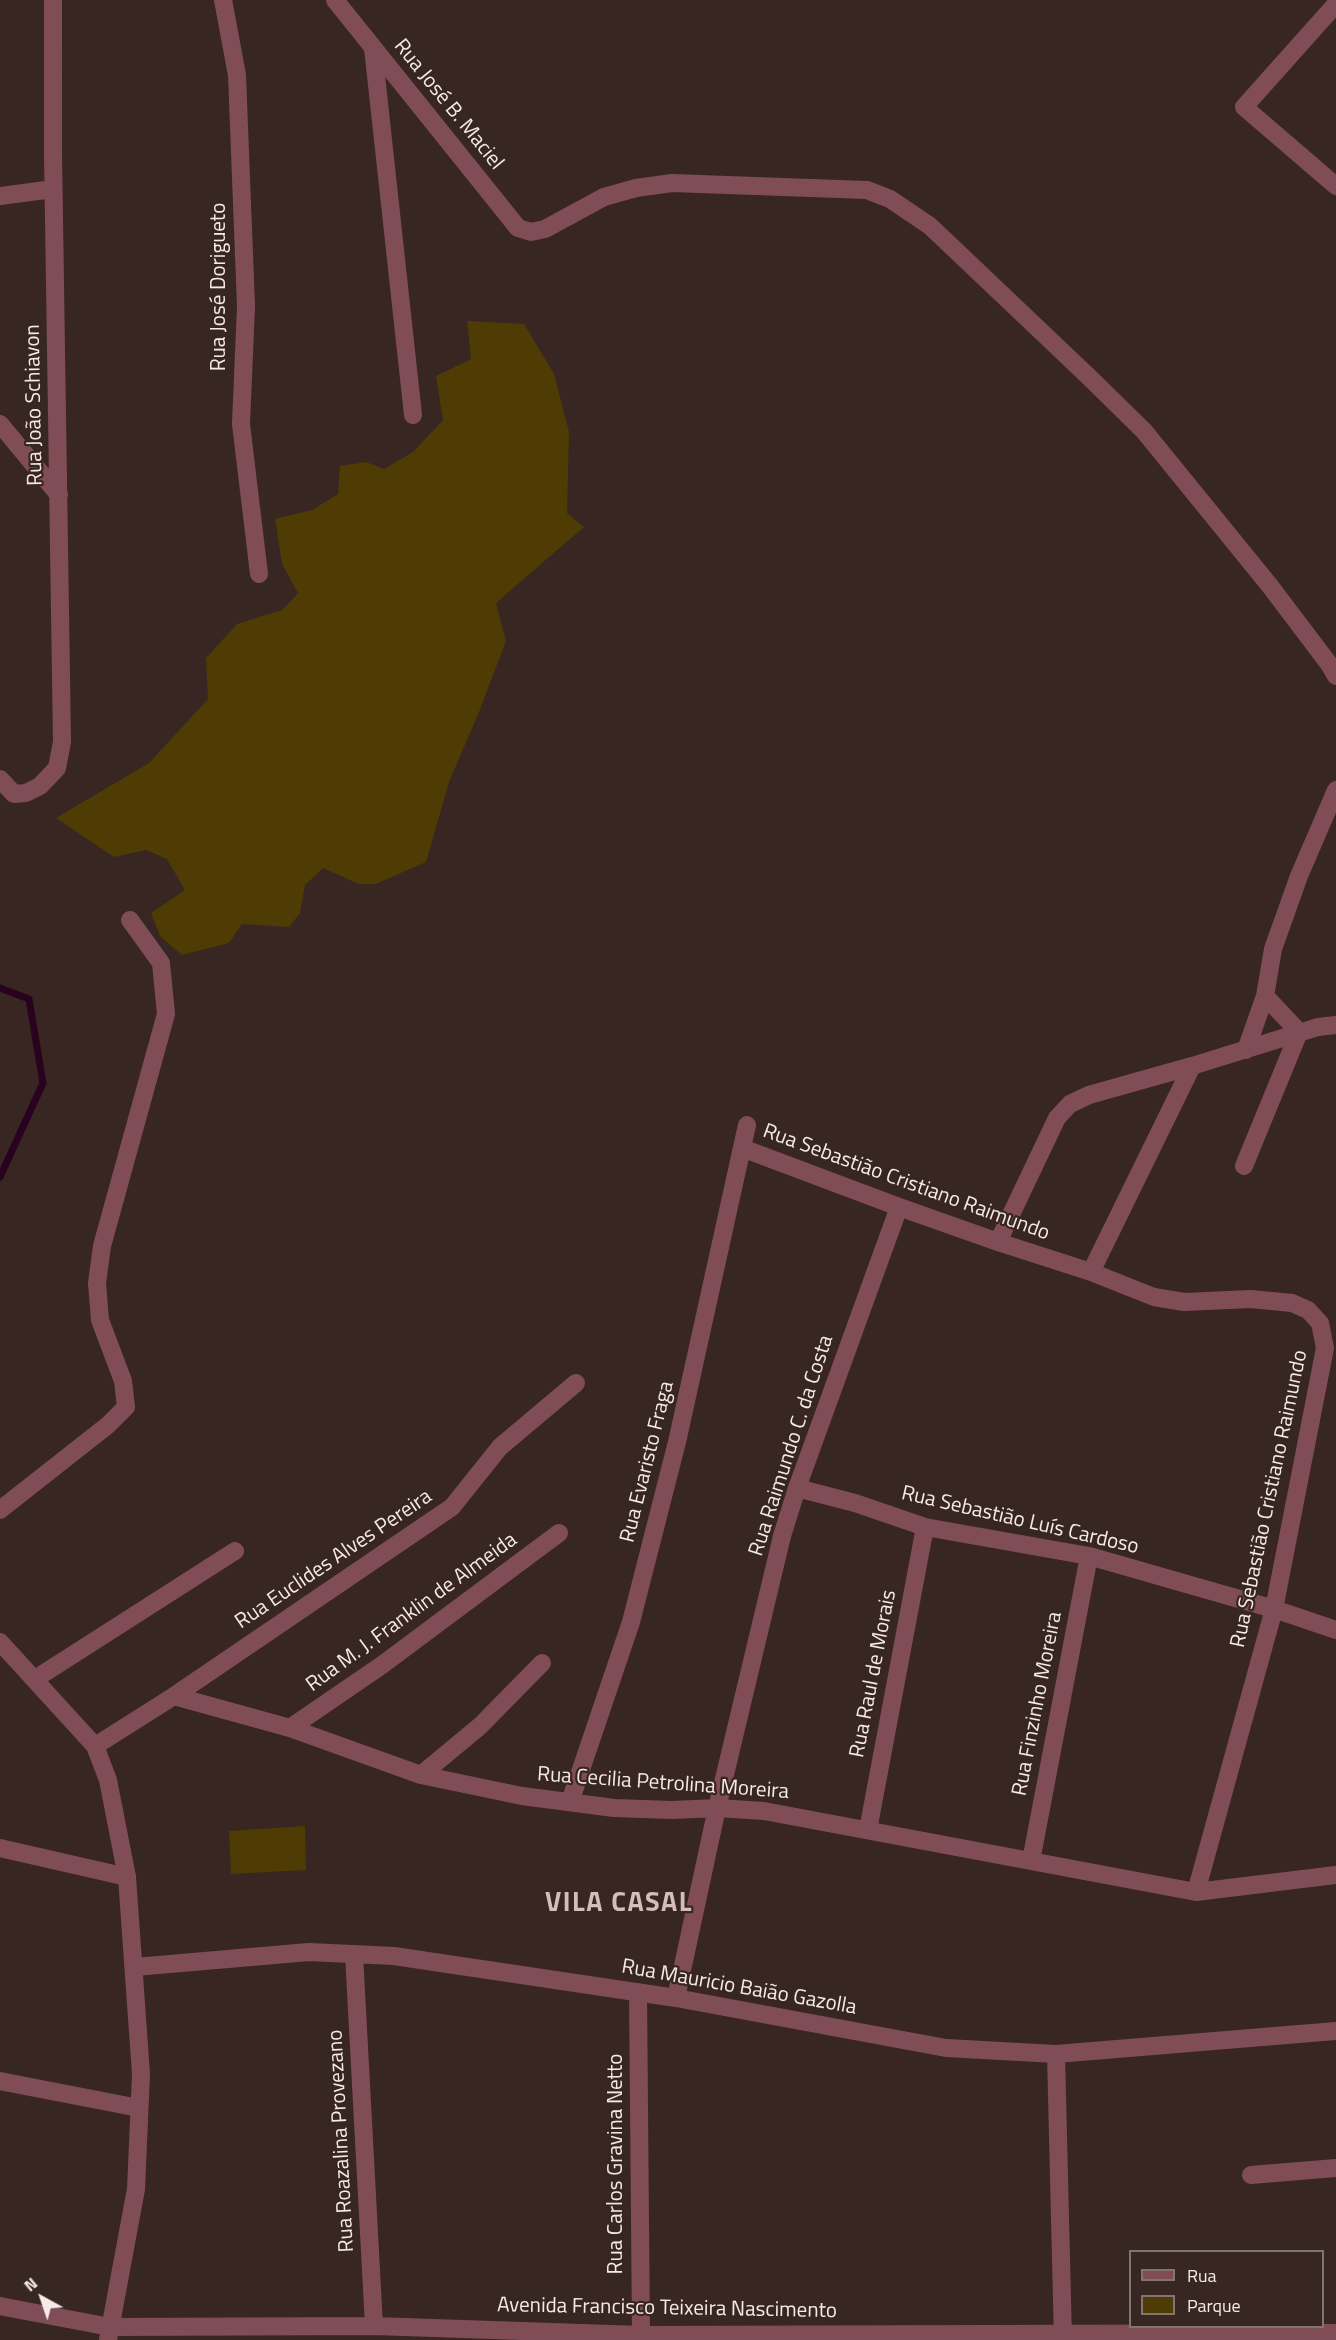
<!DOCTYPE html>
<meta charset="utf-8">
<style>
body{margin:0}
#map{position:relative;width:1336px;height:2340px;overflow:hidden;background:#382622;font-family:"Titillium Web",sans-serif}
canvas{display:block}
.legend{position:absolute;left:1129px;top:2250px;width:195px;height:78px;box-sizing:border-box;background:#382622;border:2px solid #847471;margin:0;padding:8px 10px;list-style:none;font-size:18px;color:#f6eae7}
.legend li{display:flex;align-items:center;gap:12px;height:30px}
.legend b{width:30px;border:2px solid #847471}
.north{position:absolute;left:12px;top:2268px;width:60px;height:60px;-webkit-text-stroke:4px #382622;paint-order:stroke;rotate:320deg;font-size:16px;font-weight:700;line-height:24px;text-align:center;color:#f6eae7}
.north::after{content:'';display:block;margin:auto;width:21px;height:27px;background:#f6eae7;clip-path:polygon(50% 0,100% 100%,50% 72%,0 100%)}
</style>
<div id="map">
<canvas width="1336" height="2340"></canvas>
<ul class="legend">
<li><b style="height:8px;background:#804d57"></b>Rua</li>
<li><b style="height:16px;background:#4f3b04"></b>Parque</li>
</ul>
<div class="north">N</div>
</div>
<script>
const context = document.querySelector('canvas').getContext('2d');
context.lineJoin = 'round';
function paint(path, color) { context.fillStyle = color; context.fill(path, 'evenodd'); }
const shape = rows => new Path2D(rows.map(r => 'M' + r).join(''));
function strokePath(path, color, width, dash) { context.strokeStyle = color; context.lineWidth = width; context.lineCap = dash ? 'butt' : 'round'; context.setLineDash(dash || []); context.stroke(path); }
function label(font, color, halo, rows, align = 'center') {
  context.font = font + ' "Titillium Web",sans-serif'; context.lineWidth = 4.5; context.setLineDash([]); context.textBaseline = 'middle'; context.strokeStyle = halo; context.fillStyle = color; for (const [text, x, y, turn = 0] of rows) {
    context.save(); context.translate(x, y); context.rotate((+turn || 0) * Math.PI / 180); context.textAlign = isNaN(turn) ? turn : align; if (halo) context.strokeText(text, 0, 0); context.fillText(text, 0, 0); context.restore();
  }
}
paint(shape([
 [467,321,524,324,554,374,569,432,567,513,584,527,496,603,506,641,479,712,449,782,426,862,376,884,359,884,323,868,305,885,300,913,289,927,242,924,229,943,182,955,160,936,151,913,185,890,167,859,146,850,114,857,56,818,149,763,208,699,206,658,237,624,282,610,298,593,282,564,275,519,312,510,338,494,340,466,366,462,384,469,413,452,443,420,436,376,471,359],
 [305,1826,306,1870,231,1874,229,1831]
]), '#4f3b04');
strokePath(shape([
 [0,988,29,999,43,1083,0,1177]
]), '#29021f', 7);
strokePath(shape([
 [223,0,237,75,246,306,241,424,259,574],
 [335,0,518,228,531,232,545,229,604,197,636,188,672,183,867,190,890,199,930,226,1089,377,1144,431,1270,586,1329,664,1336,676],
 [1336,4,1244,107,1336,186],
 [373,48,413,415],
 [0,196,53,189],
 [0,424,59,495],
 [0,779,14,794,26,793,40,786,57,768,62,742,53,153,53,0],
 [1246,1050,1265,996,1273,949,1299,876,1336,790],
 [742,1148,899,1207,998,1242,1091,1272,1154,1297,1184,1302,1251,1299,1292,1303,1308,1310,1320,1323,1325,1348,1274,1609,1196,1892],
 [1244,1166,1299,1032,1265,996],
 [998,1242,1057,1118,1070,1104,1089,1095,1192,1066,1318,1027,1336,1025],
 [1091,1272,1192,1066],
 [797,1488,855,1503,925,1527,1089,1556,1274,1609,1336,1630],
 [0,1510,108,1425,126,1407,123,1381,100,1320,97,1283,102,1246,166,1014,161,963,130,920],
 [35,1679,235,1551],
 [174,1696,290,1728,421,1775,522,1796,614,1808,672,1810,717,1808,764,1811,1196,1892,1336,1875],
 [290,1728,382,1665,559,1533],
 [95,1746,174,1696,452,1507,500,1447,576,1383],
 [421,1775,480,1726,542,1663],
 [570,1802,631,1622,677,1442,747,1125],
 [868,1830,925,1527],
 [0,1848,127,1877],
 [1031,1861,1089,1556],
 [354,1954,374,2326],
 [135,1967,309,1952,394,1956,676,1998,946,2048,1056,2054,1336,2031],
 [638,1992,641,2335],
 [676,1998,717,1808,782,1536,797,1488,899,1207],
 [1056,2054,1063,2340],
 [0,2081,139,2108],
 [1251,2175,1336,2168],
 [0,2306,110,2327,374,2326,641,2335,1336,2333]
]), '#804d57', 18);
strokePath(shape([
 [0,1642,95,1746,108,1780,127,1877,141,2074,136,2189,108,2340]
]), '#804d57', 18);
label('21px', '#f6eae7', '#382622', [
 ["Rua José B. Maciel",448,105,51],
 ["Rua José Dorigueto",220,287,-90],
 ["Rua João Schiavon",35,405,-91],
 ["Rua Sebastião Cristiano Raimundo",906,1183,20],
 ["Rua Raimundo C. da Costa",792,1446,-72],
 ["Rua Evaristo Fraga",648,1462,-76],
 ["Rua Sebastião Cristiano Raimundo",1270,1499,-78],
 ["Rua Sebastião Luís Cardoso",1020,1521,13],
 ["Rua Euclides Alves Pereira",334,1560,-34],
 ["Rua M. J. Franklin de Almeida",412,1613,-36],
 ["Rua Raul de Morais",874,1674,-79],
 ["Rua Finzinho Moreira",1038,1704,-79],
 ["Rua Cecilia Petrolina Moreira",663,1784,4],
 ["Rua Mauricio Baião Gazolla",739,1988,10],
 ["Rua Roazalina Provezano",342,2141,-93],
 ["Rua Carlos Gravina Netto",617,2164,-90],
 ["Avenida Francisco Teixeira Nascimento",667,2309,1]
]);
context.letterSpacing = '1.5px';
label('bold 27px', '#d5bdb8', '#382622', [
 ["VILA CASAL",619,1904]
]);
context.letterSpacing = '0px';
</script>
